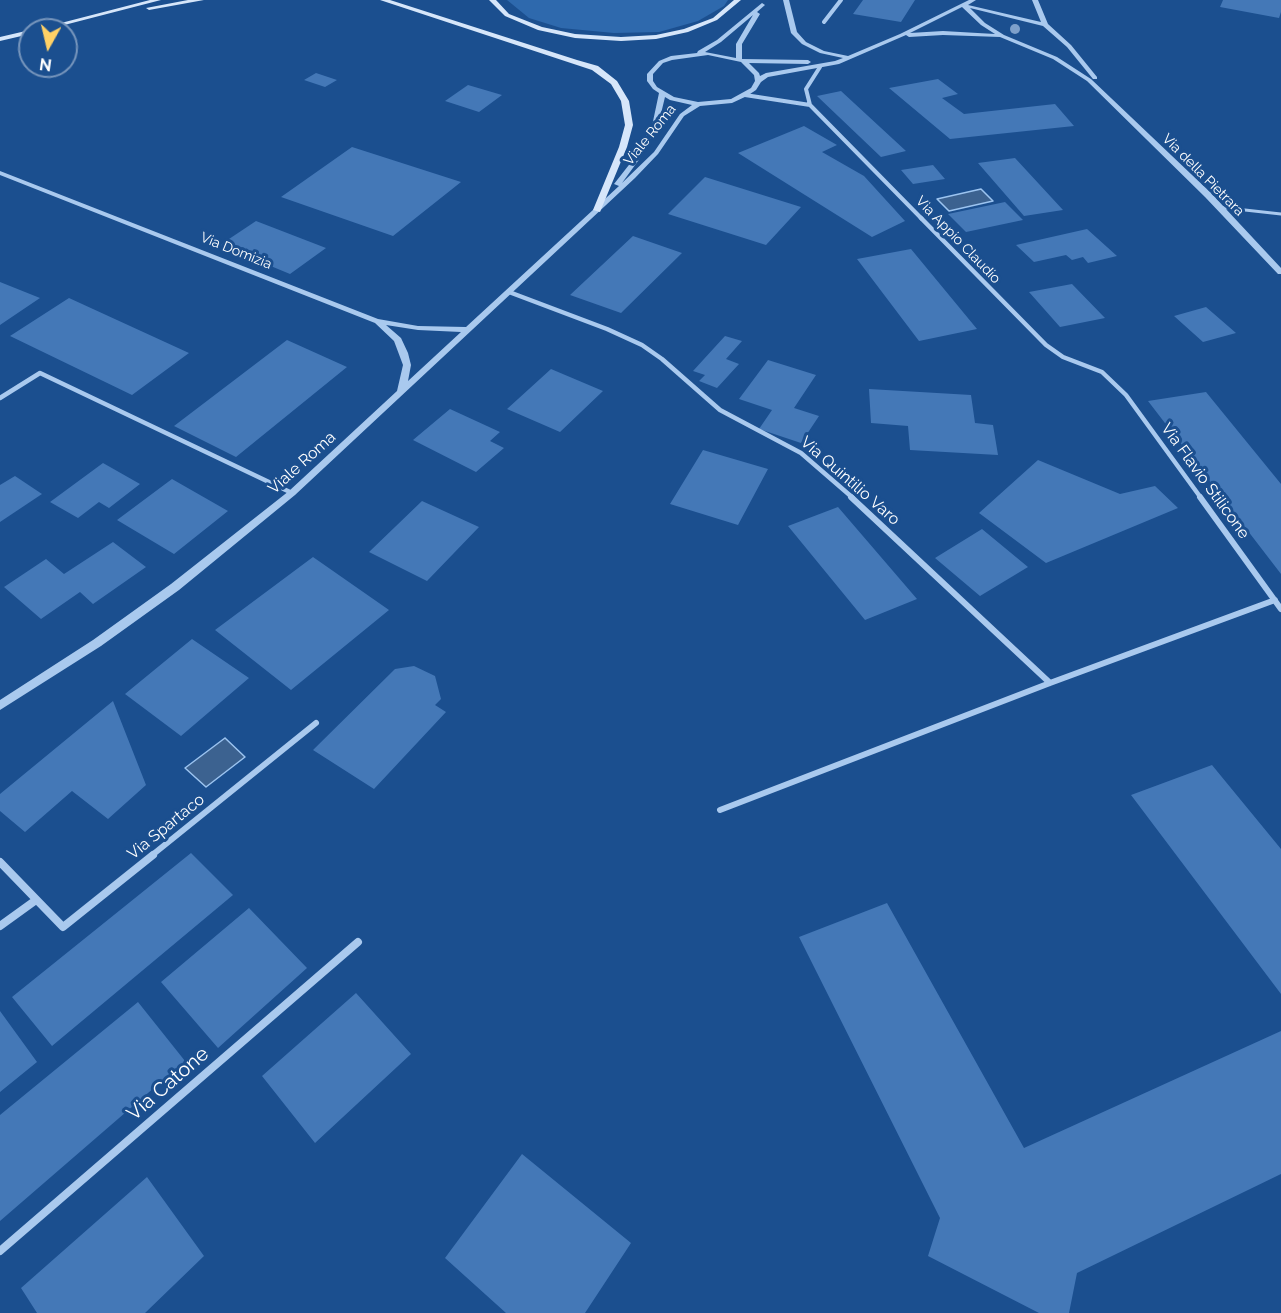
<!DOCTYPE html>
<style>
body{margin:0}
#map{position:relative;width:1281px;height:1313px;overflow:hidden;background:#1b4f8f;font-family:Raleway,sans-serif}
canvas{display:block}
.north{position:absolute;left:18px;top:18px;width:60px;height:60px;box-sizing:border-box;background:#1b4f8f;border:2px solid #7695bc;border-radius:50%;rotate:188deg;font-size:16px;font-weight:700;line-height:24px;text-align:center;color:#fff}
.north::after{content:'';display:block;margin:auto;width:21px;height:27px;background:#ffd166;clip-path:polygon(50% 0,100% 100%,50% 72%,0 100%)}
</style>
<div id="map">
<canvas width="1281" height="1313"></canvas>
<div class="north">N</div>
</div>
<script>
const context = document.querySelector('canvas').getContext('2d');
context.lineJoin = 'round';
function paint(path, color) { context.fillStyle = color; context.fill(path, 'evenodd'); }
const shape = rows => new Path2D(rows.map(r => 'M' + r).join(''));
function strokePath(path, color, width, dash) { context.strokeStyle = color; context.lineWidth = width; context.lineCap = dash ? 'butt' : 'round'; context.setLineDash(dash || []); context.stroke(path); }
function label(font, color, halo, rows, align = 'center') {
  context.font = font + ' Raleway,sans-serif'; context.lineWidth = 6; context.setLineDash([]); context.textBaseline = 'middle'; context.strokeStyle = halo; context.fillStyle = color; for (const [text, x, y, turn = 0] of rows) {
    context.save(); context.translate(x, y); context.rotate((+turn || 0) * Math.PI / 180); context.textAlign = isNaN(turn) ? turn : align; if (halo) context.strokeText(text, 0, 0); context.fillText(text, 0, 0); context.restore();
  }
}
paint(shape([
 [507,0,728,0,724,6,698,21,659,32,614,33,561,28,529,18]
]), '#2e69ad');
const water = shape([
 [981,189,993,201,949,211,937,199,981,189],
 [225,738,245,757,206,787,185,768,225,738]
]);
paint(water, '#3c6290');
strokePath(water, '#9cc4f0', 1.5);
paint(shape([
 [863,0,915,0,901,22,853,14],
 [1223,0,1281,0,1281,12,1279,18,1220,7],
 [316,73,337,80,325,87,304,80],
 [938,79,958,94,942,98,964,114,1055,104,1074,126,950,139,889,88],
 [468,85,502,95,479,112,445,101],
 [841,91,906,151,881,157,817,96],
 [804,126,837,145,822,152,864,176,905,221,872,237,738,153],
 [352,147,461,182,393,236,281,197],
 [1015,158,1063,210,1024,216,978,163],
 [933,165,945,179,913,184,901,170],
 [705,177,801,207,766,245,668,214],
 [1005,202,1023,220,966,232,948,214],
 [256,221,326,248,290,274,220,245],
 [1087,229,1117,256,1088,263,1083,257,1072,260,1066,255,1034,262,1016,245],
 [633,236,682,253,621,313,570,295],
 [911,249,977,329,919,341,857,259],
 [0,282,40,298,0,325],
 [1072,284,1105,318,1060,327,1029,292],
 [69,298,189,353,132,395,10,336],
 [1206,307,1236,333,1203,342,1174,316],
 [725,336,742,341,726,359,739,364,717,388,699,381,705,375,693,371],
 [287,340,347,367,236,457,174,426],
 [768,360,816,375,794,408,819,416,801,443,759,429,772,410,739,399],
 [551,369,603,391,560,432,507,409],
 [869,389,971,395,975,423,993,425,998,455,910,450,908,426,871,423],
 [1206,392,1281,484,1281,574,1148,401],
 [450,409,500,432,490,441,504,448,476,472,413,440],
 [703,450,768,469,738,525,670,504],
 [1038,460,1120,494,1155,486,1178,508,1046,563,979,513],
 [103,463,140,484,109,508,99,502,78,518,50,502],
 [15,476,42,494,0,522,0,485],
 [172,479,228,511,174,554,117,520],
 [422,501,479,527,427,581,369,552],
 [838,507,917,599,865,620,788,526],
 [982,529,1028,567,980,596,935,558],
 [113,542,146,567,93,604,80,592,41,619,4,587,46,559,64,574],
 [313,557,389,610,291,690,215,630],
 [192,639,249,678,181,736,125,694],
 [414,666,435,676,441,699,435,705,446,712,374,789,313,750,395,669],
 [113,701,146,785,108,819,72,791,25,832,0,811,0,794],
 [1212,765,1281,849,1281,994,1131,795],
 [191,853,233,895,52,1046,12,997],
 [887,903,1024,1148,1281,1031,1281,1174,1077,1273,1069,1313,1039,1313,928,1256,940,1218,799,937],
 [249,908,307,968,218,1048,161,982],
 [356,993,411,1054,315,1143,262,1076],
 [138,1002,185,1061,0,1221,0,1115],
 [0,1011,37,1062,0,1092],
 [522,1154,631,1243,585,1313,506,1313,445,1258],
 [147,1177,204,1256,145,1313,37,1313,21,1288]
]), '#4478b7');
strokePath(shape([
 [1218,207,1281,214]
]), '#a9c9ee', 3);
strokePath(shape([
 [824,22,841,0],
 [820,67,806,89,810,105,922,219],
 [745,95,810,105]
]), '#a9c9ee', 4);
strokePath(shape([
 [921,218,1046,345,1063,357,1102,372,1126,395,1201,498],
 [509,292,607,329,642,345,662,359,720,410,801,453,853,498],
 [0,398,40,373,292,493]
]), '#a9c9ee', 4.5);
strokePath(shape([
 [851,497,1050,683],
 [1200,497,1281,609],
 [720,810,1050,683,1275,600],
 [151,856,316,723]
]), '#a9c9ee', 6);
strokePath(shape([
 [0,862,63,927,153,855],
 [0,926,36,900],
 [0,1251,358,942]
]), '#a9c9ee', 8);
paint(shape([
 [783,0,789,0,797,32,806,42,824,51,848,56,900,34,969,0,976,0,968,5,1041,22,1032,0,1038,0,1048,24,1071,45,1097,77,1097,79,1093,79,1067,47,1043,26,970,8,985,23,1004,35,1057,57,1091,79,1211,193,1281,268,1281,274,1278,274,1205,197,1087,81,1053,59,1000,37,943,35,909,37,906,35,839,64,768,77,761,82,756,90,747,96,732,103,700,106,684,116,658,154,635,178,295,495,179,590,101,646,0,710,0,700,93,640,171,584,289,491,397,391,403,365,394,341,375,323,0,175,0,171,378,319,418,326,466,327,619,186,614,184,632,161,652,126,659,93,653,89,647,81,647,74,659,61,671,56,697,53,698,51,717,40,762,3,765,5,757,12,760,14,742,44,742,59,808,60,811,62,808,64,749,63,759,73,760,76,766,73,835,61,843,58,820,53,802,44,791,33,783,0],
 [962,7,981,25,995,34,943,31,910,33,962,7],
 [753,15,736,44,736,58,705,52,721,42,753,15],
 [708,55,741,62,754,75,755,81,751,88,731,99,698,102,674,97,657,87,653,81,653,74,663,63,672,60,708,55],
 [665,97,670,100,692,105,680,114,654,152,622,183,638,161,658,126,665,97],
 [386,325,418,330,461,332,408,381,411,365,408,353,401,338,386,325]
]), '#a9c9ee');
paint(shape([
 [150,0,161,0,45,30,34,30,150,0],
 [188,0,204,0,149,10,146,8,188,0],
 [380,0,390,0,577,60,598,66,617,81,629,101,633,125,627,147,600,212,593,210,619,147,625,125,621,101,611,84,592,70,380,0],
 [489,0,496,0,509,14,542,27,575,34,621,37,656,35,684,29,713,18,734,0,741,0,717,20,688,32,656,39,621,41,575,38,538,30,505,16,489,0],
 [30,30,30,34,0,41,0,37,30,30]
]), '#d6e6fa');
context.fillStyle = '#7ea0ca';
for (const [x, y] of [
 [1015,29]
]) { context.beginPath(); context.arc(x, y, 5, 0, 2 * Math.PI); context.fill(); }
label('14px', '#fff', '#1b4f8f', [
 ["Viale Roma",650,135,-51],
 ["Via della Pietrara",1203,175,45],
 ["Via Appio Claudio",958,240,46],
 ["Via Domizia",236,251,22]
]);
label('16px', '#fff', '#1b4f8f', [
 ["Viale Roma",302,463,-42],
 ["Via Quintilio Varo",850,481,41],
 ["Via Flavio Stilicone",1205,481,54],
 ["Via Spartaco",166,827,-39]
]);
label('20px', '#fff', '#1b4f8f', [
 ["Via Catone",168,1084,-41]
]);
</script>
